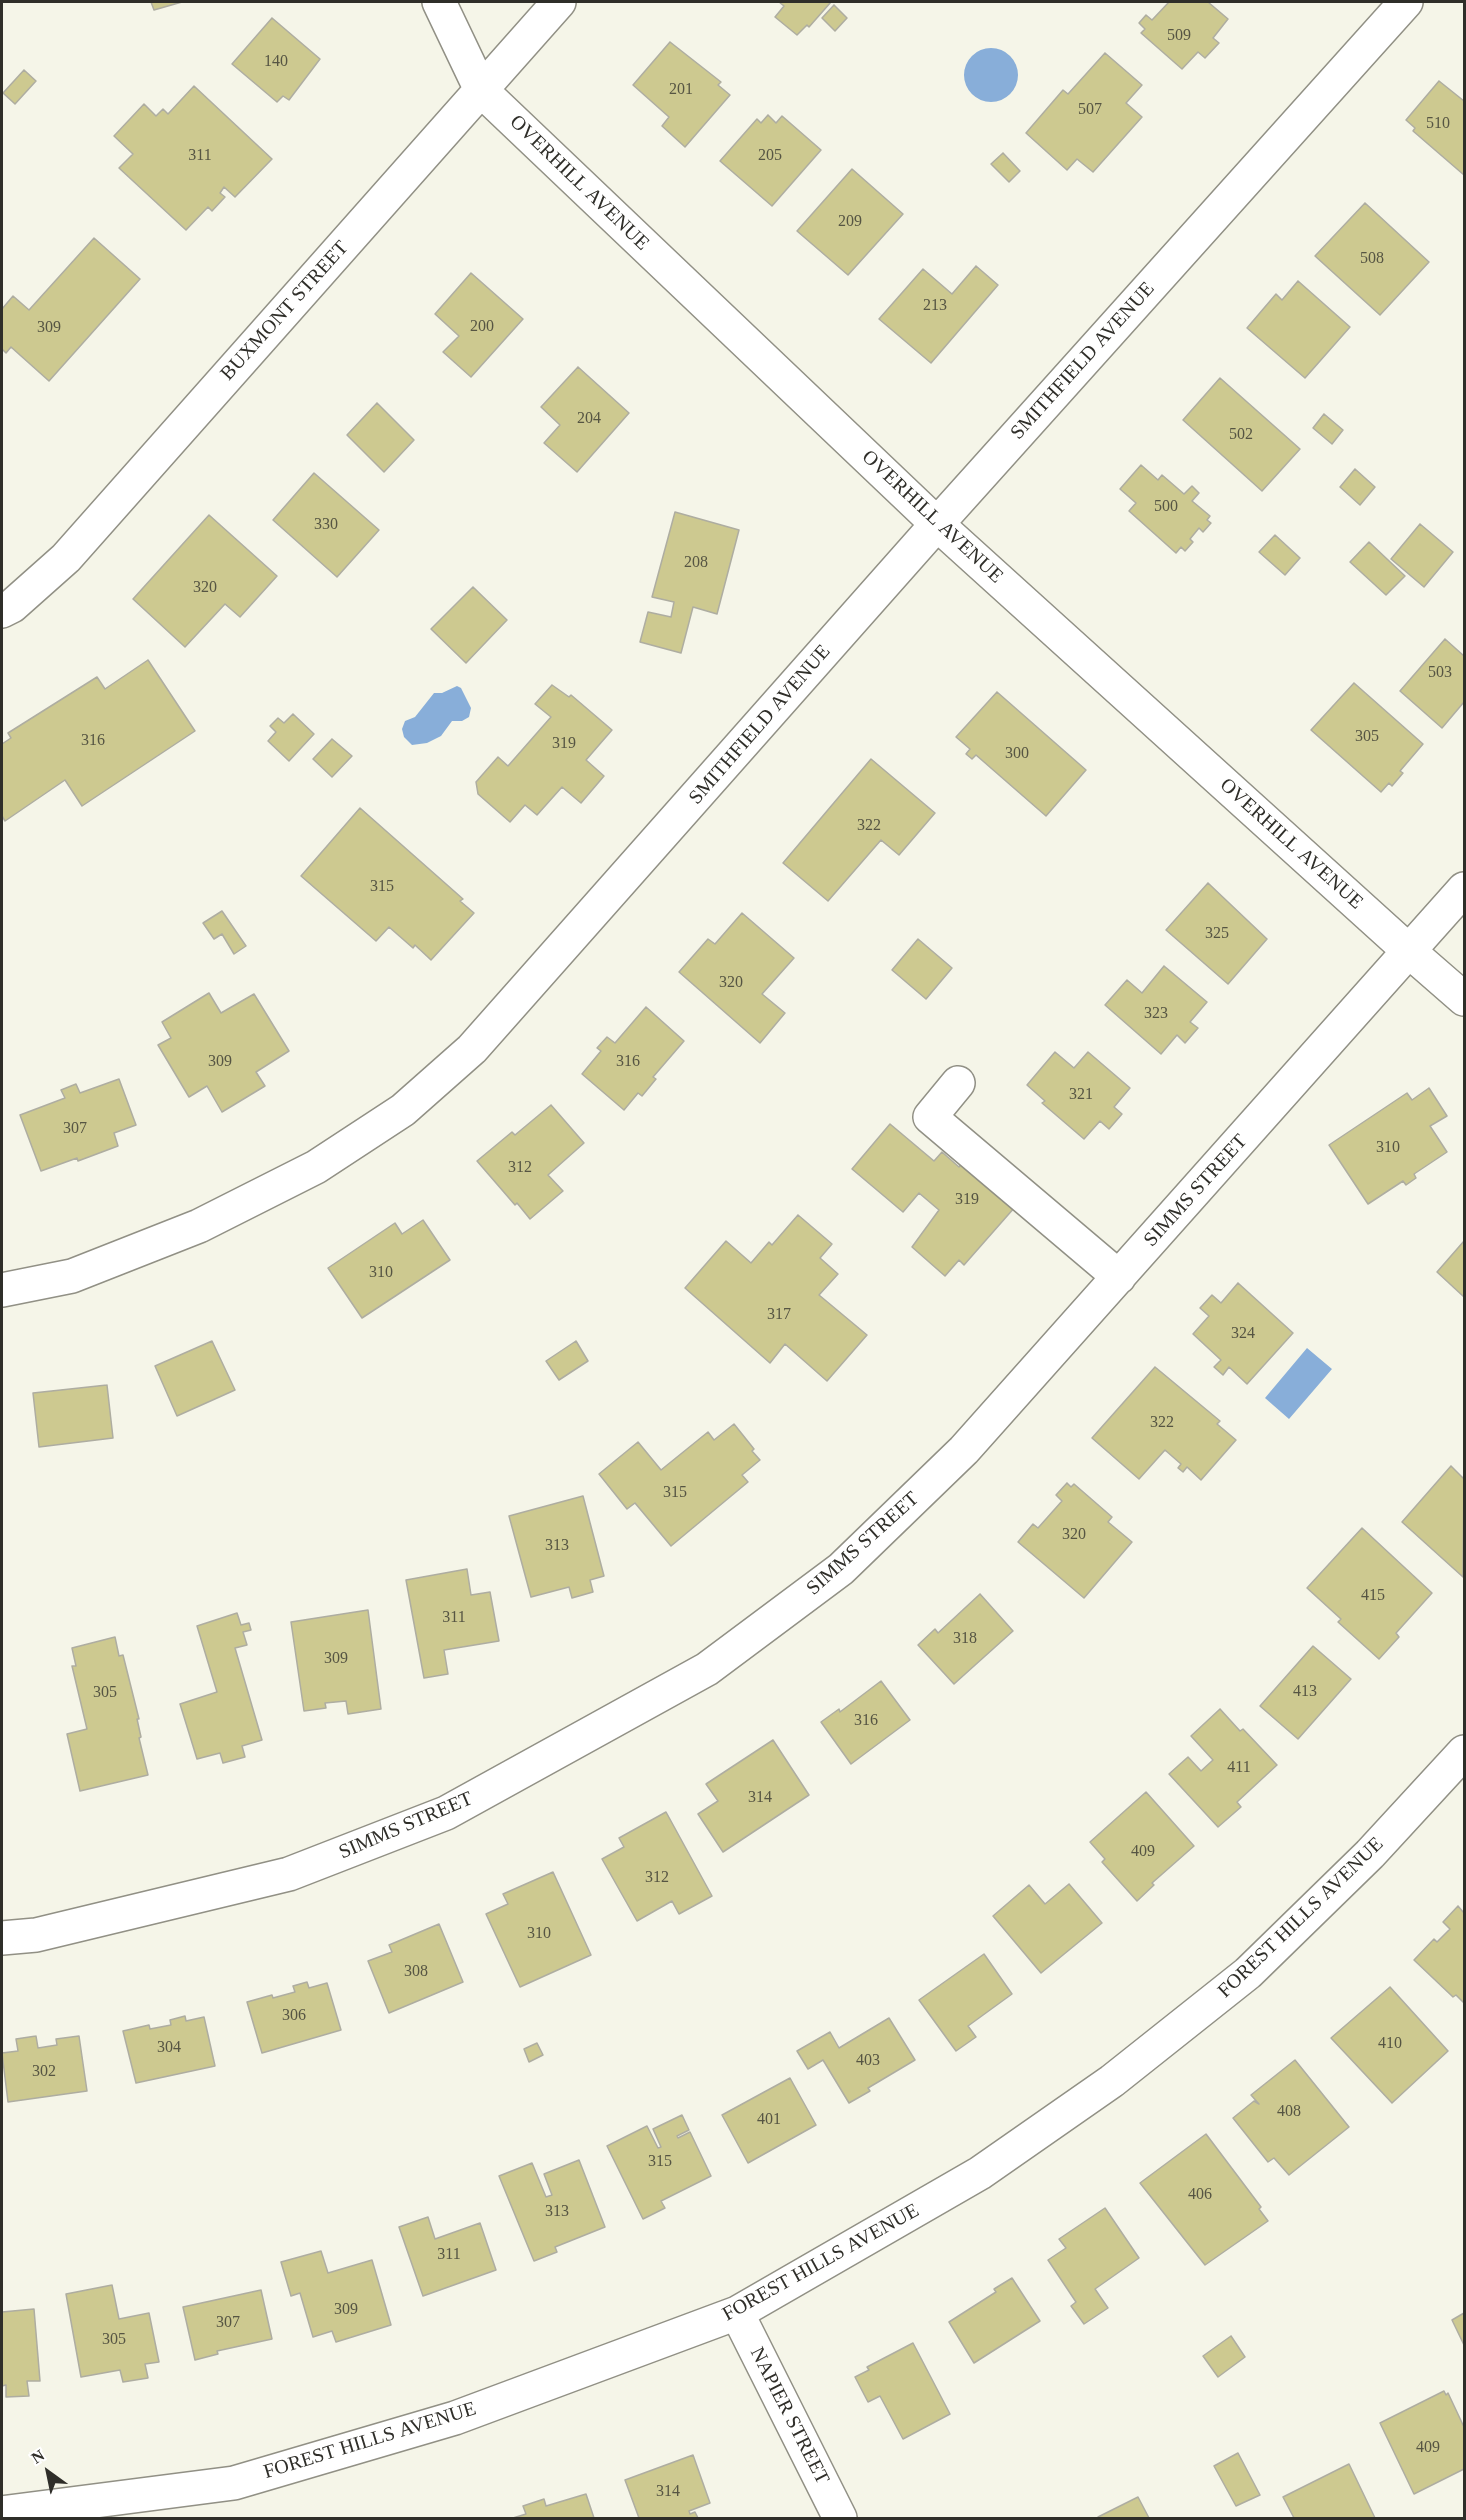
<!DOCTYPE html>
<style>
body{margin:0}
#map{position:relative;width:1466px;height:2520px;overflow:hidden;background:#f5f5e8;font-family:"Times New Roman",serif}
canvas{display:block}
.frame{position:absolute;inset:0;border:3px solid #2f2e29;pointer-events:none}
.north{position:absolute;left:18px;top:2442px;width:60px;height:60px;-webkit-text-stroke:4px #fff;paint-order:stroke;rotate:327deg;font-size:16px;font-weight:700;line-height:24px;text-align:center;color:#2f2e29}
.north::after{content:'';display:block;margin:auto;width:21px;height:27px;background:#2f2e29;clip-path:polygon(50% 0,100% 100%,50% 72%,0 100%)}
</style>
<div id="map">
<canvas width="1466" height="2520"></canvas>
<div class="frame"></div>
<div class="north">N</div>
</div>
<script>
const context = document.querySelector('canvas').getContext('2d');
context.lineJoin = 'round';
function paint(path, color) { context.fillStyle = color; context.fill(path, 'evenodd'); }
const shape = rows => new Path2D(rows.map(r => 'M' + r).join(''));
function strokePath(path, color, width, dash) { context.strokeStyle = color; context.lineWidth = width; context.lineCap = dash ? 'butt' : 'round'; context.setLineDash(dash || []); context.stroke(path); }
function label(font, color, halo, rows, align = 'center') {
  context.font = font + ' "Times New Roman",serif'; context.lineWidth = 4.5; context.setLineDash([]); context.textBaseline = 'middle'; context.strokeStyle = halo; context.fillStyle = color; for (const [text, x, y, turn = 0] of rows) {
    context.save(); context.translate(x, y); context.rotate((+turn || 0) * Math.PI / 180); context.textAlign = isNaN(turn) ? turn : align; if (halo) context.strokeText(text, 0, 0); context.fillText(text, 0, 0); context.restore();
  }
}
paint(shape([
 '964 75a27 27 0 1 1 54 0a27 27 0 1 1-54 0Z',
 [457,686,461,688,471,708,469,717,462,721,452,721,441,736,427,743,412,745,404,737,402,729,405,721,415,717,434,693,442,693],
 [1307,1348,1332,1369,1289,1419,1265,1398]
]), '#88aed9');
const building = shape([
 [151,2,182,2,154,10,151,2],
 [779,2,831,2,809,27,807,25,797,35,775,17,784,6,779,2],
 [1169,2,1208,2,1228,19,1213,38,1219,43,1205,58,1198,52,1182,69,1141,33,1145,29,1139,23,1146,15,1152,20,1169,2],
 [834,5,847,18,835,31,822,18,834,5],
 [272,18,320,59,289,100,283,96,277,102,232,64,272,18],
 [670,42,721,82,718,85,730,95,685,147,662,126,669,117,633,85,670,42],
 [1105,53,1142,85,1126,103,1142,117,1093,172,1077,159,1067,170,1026,133,1063,90,1068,94,1105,53],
 [24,70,36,81,15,104,3,93,24,70],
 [1439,81,1464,101,1464,175,1413,131,1415,128,1406,120,1439,81],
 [194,86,272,159,235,197,224,187,220,193,225,197,212,211,208,207,186,230,119,168,133,154,114,136,144,104,156,116,163,109,168,114,194,86],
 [768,115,776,123,782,116,821,150,772,206,720,161,757,119,761,123,768,115],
 [1003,153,1020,171,1009,182,991,164,1003,153],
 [852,169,903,214,848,275,797,231,852,169],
 [1365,203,1429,262,1380,315,1315,256,1365,203],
 [94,238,140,279,49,381,11,347,6,353,2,349,2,309,13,296,29,310,94,238],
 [976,266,998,285,931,363,879,319,923,269,952,294,976,266],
 [471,273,523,319,471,377,443,352,459,336,435,314,471,273],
 [1298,281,1350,327,1305,378,1247,328,1276,294,1282,300,1298,281],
 [578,367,629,413,577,472,544,443,560,425,541,407,578,367],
 [1220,378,1300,449,1262,491,1183,420,1220,378],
 [377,403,414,440,384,472,347,435,377,403],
 [1324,414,1343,430,1332,444,1313,428,1324,414],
 [1141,465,1158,480,1162,475,1184,494,1192,486,1199,493,1192,501,1210,516,1207,520,1211,523,1203,532,1199,528,1190,539,1193,542,1185,551,1181,547,1176,553,1129,511,1136,503,1120,489,1141,465],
 [1355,469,1375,487,1360,505,1340,487,1355,469],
 [314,473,379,530,337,577,273,520,314,473],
 [675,512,739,530,717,614,693,607,681,653,640,642,648,612,671,617,674,602,652,597,675,512],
 [209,515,277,576,240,617,225,604,185,647,133,599,209,515],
 [1420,524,1453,552,1424,587,1391,559,1420,524],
 [1275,535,1300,558,1285,575,1259,552,1275,535],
 [1369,542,1405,576,1386,595,1350,562,1369,542],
 [473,587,507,620,466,663,431,629,473,587],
 [1445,639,1464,656,1464,702,1442,728,1400,691,1445,639],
 [148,660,195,731,82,806,65,780,5,821,2,816,2,744,11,738,8,733,97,677,105,689,148,660],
 [1354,683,1423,744,1400,771,1403,773,1392,786,1389,783,1381,792,1311,730,1354,683],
 [552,685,569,697,571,695,612,730,586,760,604,776,581,803,562,787,537,815,525,805,510,822,478,794,476,782,498,757,508,766,551,717,535,704,552,685],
 [997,692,1086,770,1046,816,976,755,972,759,966,754,970,749,956,737,997,692],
 [293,714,314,734,289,761,268,741,276,732,270,726,278,718,284,723,293,714],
 [332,739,352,756,332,777,313,759,332,739],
 [871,759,935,813,899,855,881,840,828,901,783,863,871,759],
 [360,808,463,899,460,901,474,913,431,960,415,945,413,948,389,927,376,941,301,876,360,808],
 [1208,883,1267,939,1228,984,1166,930,1208,883],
 [222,911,246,946,234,954,222,934,214,939,203,923,222,911],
 [742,913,794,958,762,994,785,1013,760,1043,679,972,708,939,715,944,742,913],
 [918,939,952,968,926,999,892,970,918,939],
 [1164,966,1207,1002,1190,1022,1198,1028,1185,1043,1177,1035,1161,1054,1105,1005,1127,980,1142,993,1164,966],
 [209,993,221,1013,254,994,289,1051,256,1072,265,1086,222,1112,207,1086,189,1097,158,1045,171,1038,162,1022,209,993],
 [646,1007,684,1041,653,1077,656,1079,642,1096,638,1093,624,1110,582,1074,601,1051,597,1048,607,1037,615,1043,646,1007],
 [1055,1052,1074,1068,1088,1052,1130,1088,1114,1107,1122,1114,1109,1129,1100,1121,1084,1139,1042,1103,1045,1101,1027,1085,1055,1052],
 [119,1079,136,1125,114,1133,118,1146,78,1161,77,1158,41,1171,20,1115,65,1098,61,1090,76,1084,80,1093,119,1079],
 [1429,1088,1447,1116,1430,1126,1447,1152,1414,1174,1416,1178,1406,1185,1403,1181,1368,1204,1329,1145,1407,1093,1412,1100,1429,1088],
 [551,1105,584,1143,548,1175,563,1191,530,1219,517,1203,515,1205,477,1161,512,1132,515,1135,551,1105],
 [890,1124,934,1161,942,1152,959,1167,962,1163,1015,1207,964,1265,959,1260,945,1276,912,1247,939,1210,919,1193,903,1212,852,1169,890,1124],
 [798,1215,832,1244,820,1258,838,1274,819,1295,867,1335,827,1381,785,1344,770,1363,685,1288,726,1241,751,1263,769,1242,772,1245,798,1215],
 [423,1220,450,1260,362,1318,328,1268,395,1223,402,1234,423,1220],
 [1464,1241,1464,1297,1437,1272,1464,1241],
 [1238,1283,1293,1333,1247,1384,1229,1367,1223,1375,1214,1367,1221,1360,1193,1334,1209,1316,1200,1308,1212,1295,1221,1303,1238,1283],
 [212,1341,235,1390,177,1416,155,1366,212,1341],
 [576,1341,588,1361,559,1380,546,1361,576,1341],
 [1155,1367,1220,1421,1217,1424,1236,1440,1201,1480,1187,1467,1183,1472,1178,1468,1181,1464,1165,1450,1139,1479,1092,1438,1155,1367],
 [107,1385,113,1438,39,1447,33,1393,107,1385],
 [734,1424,754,1449,752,1451,760,1460,742,1475,748,1482,671,1546,635,1503,627,1509,599,1474,638,1442,661,1470,708,1432,714,1440,734,1424],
 [1451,1466,1464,1479,1463,1577,1402,1522,1451,1466],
 [1067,1483,1071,1487,1074,1484,1112,1517,1108,1522,1132,1542,1084,1598,1018,1542,1033,1524,1038,1528,1062,1501,1056,1495,1067,1483],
 [583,1496,604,1576,590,1580,593,1592,572,1598,569,1587,531,1597,509,1516,583,1496],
 [1362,1528,1432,1593,1396,1633,1399,1637,1379,1659,1338,1622,1341,1619,1307,1588,1362,1528],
 [467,1569,471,1595,490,1592,499,1641,444,1650,448,1674,424,1678,406,1580,467,1569],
 [980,1594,1013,1631,954,1684,918,1645,935,1629,938,1633,980,1594],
 [368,1610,381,1709,348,1714,346,1701,325,1703,326,1708,304,1711,291,1622,368,1610],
 [237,1613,241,1625,249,1623,251,1630,243,1632,247,1645,235,1648,262,1740,242,1746,245,1757,223,1763,220,1753,197,1759,180,1704,217,1692,197,1626,237,1613],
 [115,1637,119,1656,123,1655,139,1719,137,1719,141,1737,139,1738,148,1775,80,1791,67,1734,87,1729,72,1666,76,1666,72,1648,115,1637],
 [1313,1646,1351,1679,1298,1739,1260,1706,1313,1646],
 [881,1681,910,1720,851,1764,821,1722,839,1709,840,1712,881,1681],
 [1220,1709,1240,1731,1243,1729,1277,1765,1237,1802,1241,1807,1218,1827,1169,1774,1188,1757,1201,1771,1213,1760,1191,1736,1220,1709],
 [773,1740,809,1795,723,1852,698,1814,718,1801,706,1784,773,1740],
 [1146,1792,1194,1846,1152,1883,1154,1885,1137,1901,1102,1862,1105,1859,1090,1842,1146,1792],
 [666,1812,712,1896,679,1914,672,1901,637,1921,602,1859,624,1847,619,1838,666,1812],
 [553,1872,591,1955,520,1987,486,1914,508,1904,503,1894,553,1872],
 [1069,1884,1102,1923,1041,1973,993,1916,1029,1885,1045,1904,1069,1884],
 [1458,1906,1464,1913,1464,2003,1456,1995,1453,1997,1414,1960,1434,1939,1437,1942,1450,1929,1443,1922,1458,1906],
 [439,1924,463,1982,389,2013,368,1961,392,1952,389,1945,439,1924],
 [984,1954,1012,1994,968,2026,976,2037,956,2051,919,2000,984,1954],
 [307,1982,309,1988,327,1983,341,2030,262,2053,247,2002,272,1995,273,1998,295,1992,293,1986,307,1982],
 [1390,1987,1448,2051,1392,2103,1331,2038,1390,1987],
 [185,2016,186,2021,204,2017,215,2066,136,2083,123,2031,149,2025,150,2029,171,2025,170,2020,185,2016],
 [889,2018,915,2060,868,2088,870,2091,849,2103,823,2060,808,2069,797,2051,830,2032,839,2048,889,2018],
 [36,2036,38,2048,57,2045,56,2039,79,2036,87,2091,8,2102,2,2053,18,2051,16,2039,36,2036],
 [537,2043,543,2055,529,2062,524,2049,537,2043],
 [1295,2060,1349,2127,1289,2175,1274,2158,1268,2162,1233,2118,1254,2101,1259,2104,1251,2095,1295,2060],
 [790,2078,816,2125,748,2163,722,2115,790,2078],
 [682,2115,689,2130,677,2136,678,2138,690,2132,711,2176,661,2201,665,2208,643,2219,607,2146,647,2126,658,2148,661,2147,653,2129,682,2115],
 [1206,2134,1261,2207,1259,2209,1268,2221,1205,2265,1140,2183,1206,2134],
 [579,2160,605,2227,555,2247,557,2252,534,2261,499,2176,532,2163,546,2197,552,2195,544,2174,579,2160],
 [1105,2208,1139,2258,1095,2289,1108,2308,1084,2324,1071,2306,1076,2302,1048,2260,1066,2248,1059,2239,1105,2208],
 [428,2217,435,2239,480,2223,496,2270,423,2296,399,2227,428,2217],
 [321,2251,328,2273,372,2260,391,2325,336,2342,332,2331,313,2337,300,2293,291,2296,281,2262,321,2251],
 [1012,2278,1040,2321,974,2363,949,2322,996,2292,994,2289,1012,2278],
 [112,2285,119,2319,149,2313,159,2362,145,2364,148,2378,123,2382,120,2370,81,2377,66,2294,112,2285],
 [261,2290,272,2339,217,2351,218,2354,195,2360,183,2307,261,2290],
 [34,2309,40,2381,27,2381,29,2396,6,2397,6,2385,2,2386,2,2312,34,2309],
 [1464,2313,1464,2345,1452,2320,1464,2313],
 [1231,2336,1245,2357,1218,2377,1203,2356,1231,2336],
 [913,2343,950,2414,903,2439,880,2396,868,2402,855,2377,869,2370,867,2367,913,2343],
 [1444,2391,1446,2395,1448,2393,1464,2427,1464,2469,1414,2494,1380,2423,1444,2391],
 [1238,2453,1260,2495,1236,2506,1214,2466,1238,2453],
 [693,2455,710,2503,689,2511,690,2514,695,2512,698,2518,639,2518,625,2480,693,2455],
 [1349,2464,1375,2518,1294,2518,1283,2497,1349,2464],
 [586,2494,594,2518,513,2518,526,2514,523,2506,544,2499,546,2506,586,2494],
 [1138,2497,1149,2518,1099,2518,1098,2517,1138,2497]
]);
paint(building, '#cdc990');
strokePath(building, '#aeada1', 1.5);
const minor = shape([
 [439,2,481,90,937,524,1410,952,1464,999],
 [2,611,12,606,66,558,559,2],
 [958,1083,930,1117,1119,1277],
 [2,1290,72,1276,199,1226,316,1167,403,1110,472,1049,937,524,1406,2],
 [2,1938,36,1935,289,1874,446,1813,707,1669,841,1569,964,1450,1464,889],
 [737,2313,840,2518],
 [2,2513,234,2483,455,2418,737,2313,980,2173,1112,2081,1248,1973,1370,1854,1464,1752]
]);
strokePath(minor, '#919085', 36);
strokePath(minor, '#fff', 33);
label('16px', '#565543', null, [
 ["509",1179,36],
 ["140",276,62],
 ["201",681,90],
 ["507",1090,110],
 ["510",1438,124],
 ["311",200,156],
 ["205",770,156],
 ["209",850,222],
 ["508",1372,259],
 ["213",935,306],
 ["200",482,327],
 ["309",49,328],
 ["204",589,419],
 ["502",1241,435],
 ["500",1166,507],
 ["330",326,525],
 ["208",696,563],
 ["320",205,588],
 ["503",1440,673],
 ["305",1367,737],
 ["316",93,741],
 ["319",564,744],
 ["300",1017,754],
 ["322",869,826],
 ["315",382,887],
 ["325",1217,934],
 ["320",731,983],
 ["323",1156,1014],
 ["309",220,1062],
 ["316",628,1062],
 ["321",1081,1095],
 ["307",75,1129],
 ["310",1388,1148],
 ["312",520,1168],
 ["319",967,1200],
 ["310",381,1273],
 ["317",779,1315],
 ["324",1243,1334],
 ["322",1162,1423],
 ["315",675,1493],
 ["320",1074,1535],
 ["313",557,1546],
 ["415",1373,1596],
 ["311",454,1618],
 ["318",965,1639],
 ["309",336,1659],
 ["413",1305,1692],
 ["305",105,1693],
 ["316",866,1721],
 ["411",1239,1768],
 ["314",760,1798],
 ["409",1143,1852],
 ["312",657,1878],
 ["310",539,1934],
 ["308",416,1972],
 ["306",294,2016],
 ["410",1390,2044],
 ["304",169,2048],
 ["403",868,2061],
 ["302",44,2072],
 ["408",1289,2112],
 ["401",769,2120],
 ["315",660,2162],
 ["406",1200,2195],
 ["313",557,2212],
 ["311",449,2255],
 ["309",346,2310],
 ["307",228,2323],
 ["305",114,2340],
 ["409",1428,2448],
 ["314",668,2492]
]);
label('20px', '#2f2e29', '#fff', [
 ["OVERHILL AVENUE",579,183,44],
 ["BUXMONT STREET",285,311,-48],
 ["SMITHFIELD AVENUE",1083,361,-48],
 ["OVERHILL AVENUE",932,517,43],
 ["SMITHFIELD AVENUE",760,725,-49],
 ["OVERHILL AVENUE",1291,844,42],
 ["SIMMS STREET",1196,1191,-48],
 ["SIMMS STREET",863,1544,-42],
 ["SIMMS STREET",406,1826,-23],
 ["FOREST HILLS AVENUE",1301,1918,-44],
 ["FOREST HILLS AVENUE",821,2263,-29],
 ["NAPIER STREET",789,2416,63],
 ["FOREST HILLS AVENUE",370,2441,-17]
]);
</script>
